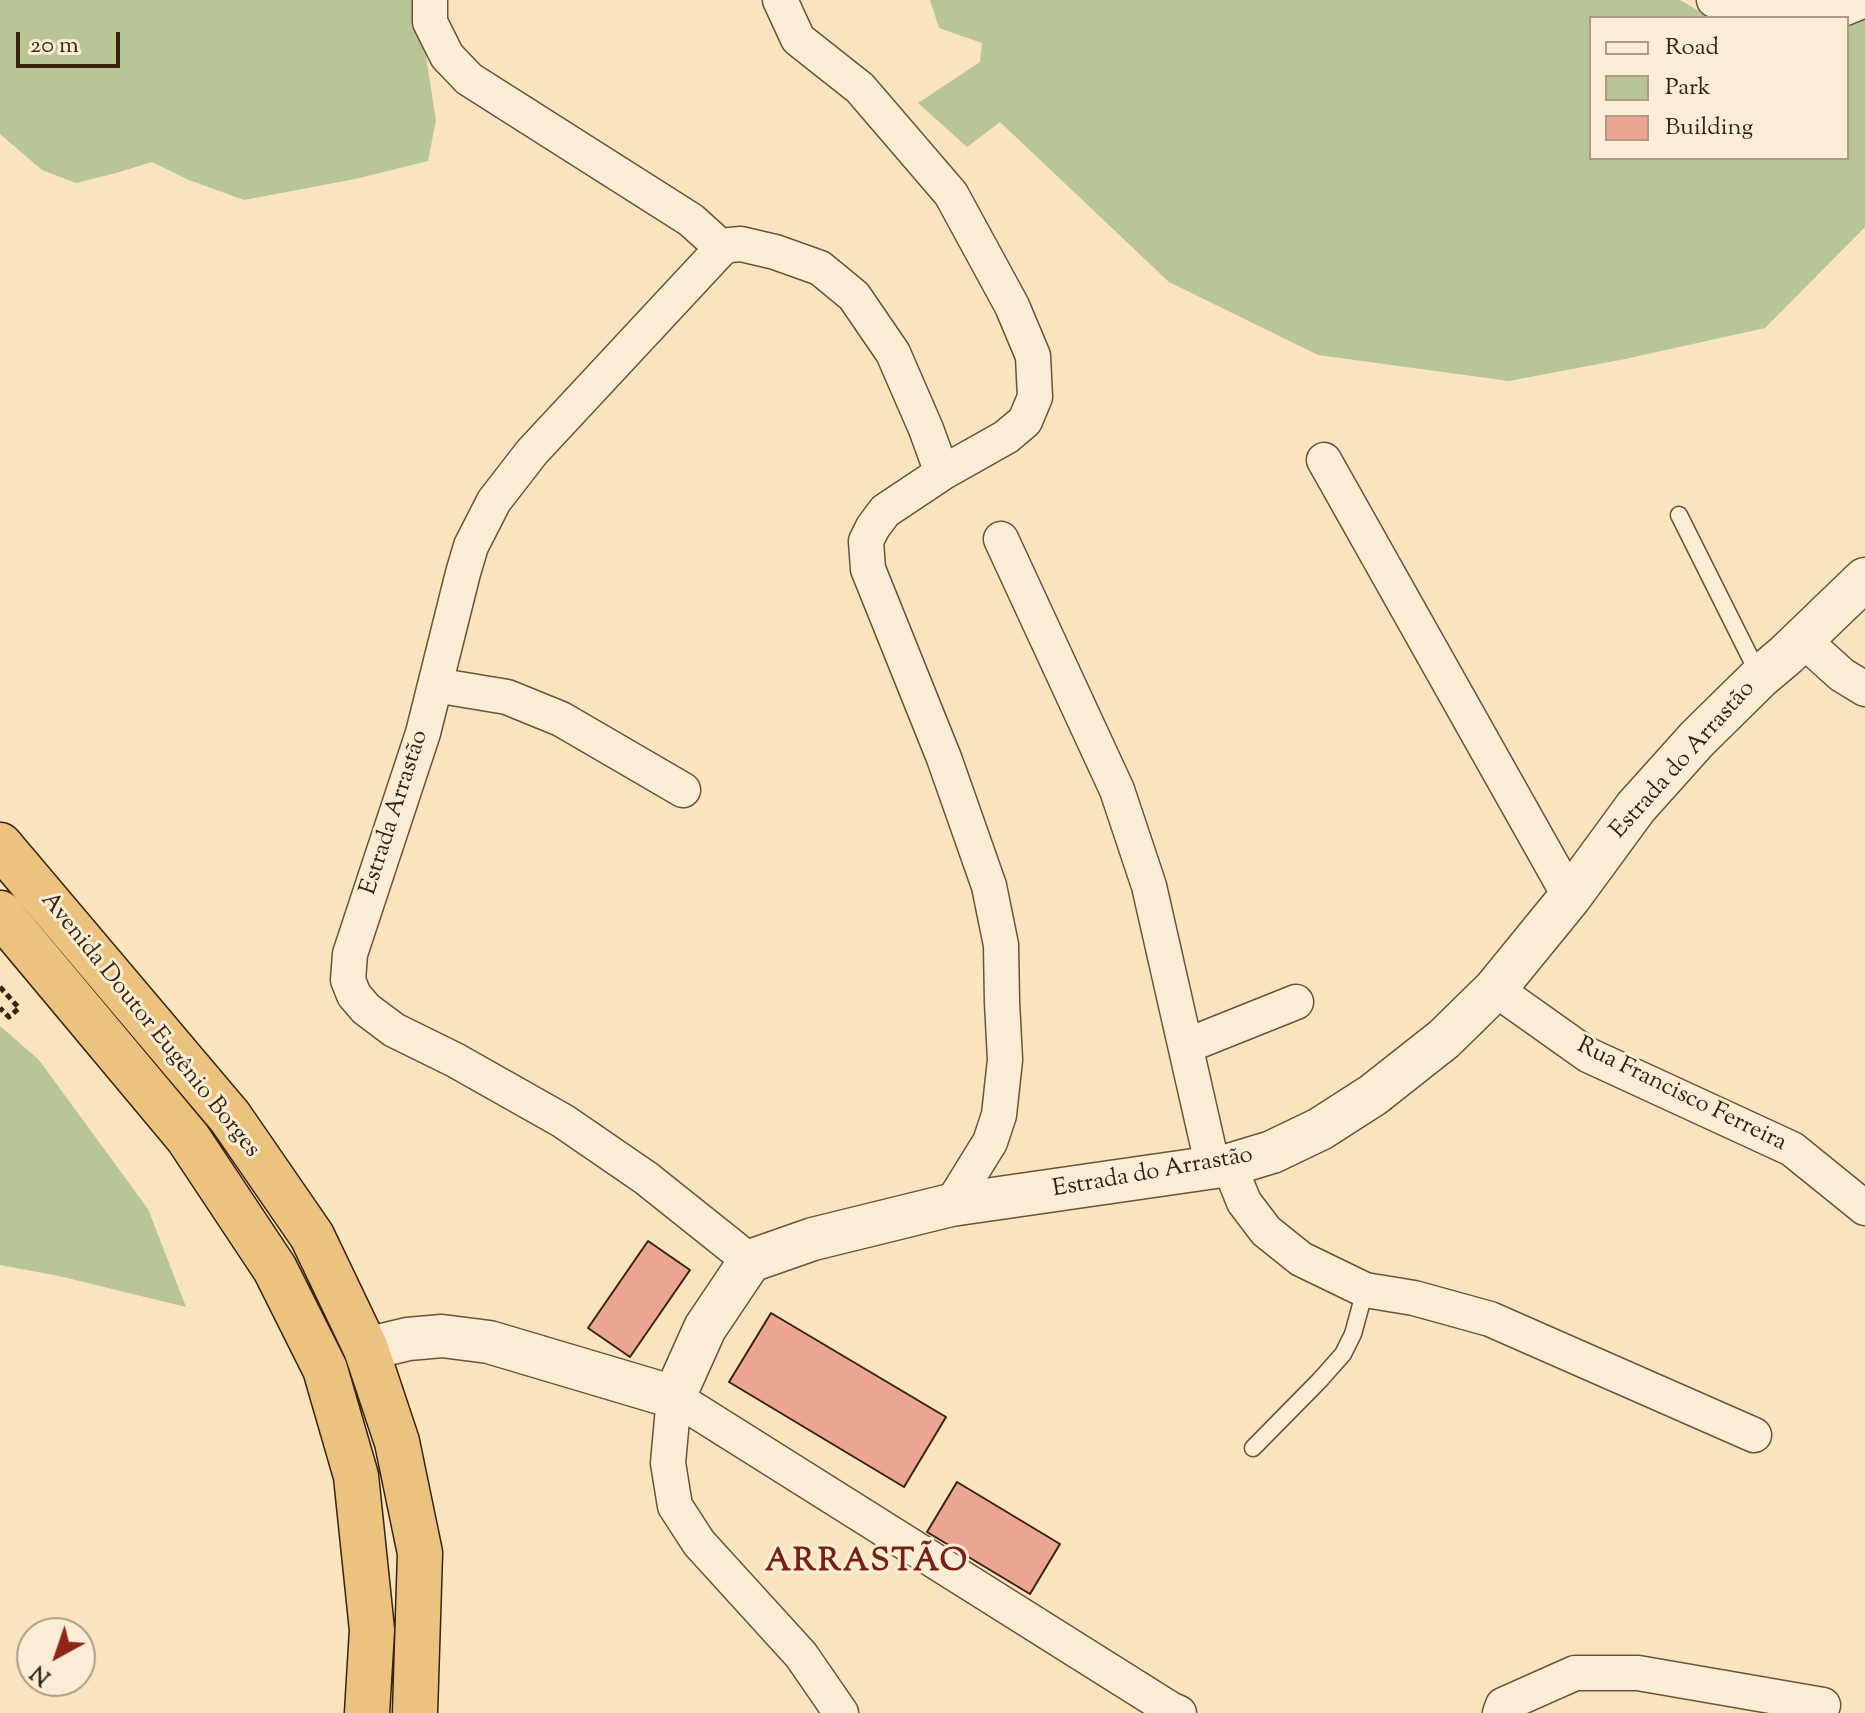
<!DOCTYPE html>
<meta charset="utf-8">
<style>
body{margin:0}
#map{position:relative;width:1865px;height:1713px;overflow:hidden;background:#f9e4be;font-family:"Sorts Mill Goudy",serif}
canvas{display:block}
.legend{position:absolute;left:1589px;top:16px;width:260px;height:144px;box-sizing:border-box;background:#fbedd5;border:2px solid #ad9c85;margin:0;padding:10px 14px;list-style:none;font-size:24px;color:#39230e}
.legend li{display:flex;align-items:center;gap:16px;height:40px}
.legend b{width:40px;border:2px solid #ad9c85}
.north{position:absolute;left:16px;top:1617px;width:80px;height:80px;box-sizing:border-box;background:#fbedd5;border:2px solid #ad9c85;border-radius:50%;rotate:220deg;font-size:22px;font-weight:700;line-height:32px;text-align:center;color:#39230e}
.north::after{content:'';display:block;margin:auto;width:28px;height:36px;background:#8f2418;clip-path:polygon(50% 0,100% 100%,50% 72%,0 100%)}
.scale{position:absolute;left:16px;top:32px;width:104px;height:36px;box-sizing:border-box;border:4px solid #39230e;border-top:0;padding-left:10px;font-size:24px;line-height:28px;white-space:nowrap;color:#39230e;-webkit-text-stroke:6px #fbedd5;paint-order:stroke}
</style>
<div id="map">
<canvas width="1865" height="1713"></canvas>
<ul class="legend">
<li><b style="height:10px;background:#fbedd5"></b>Road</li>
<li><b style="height:22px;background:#b8c596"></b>Park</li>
<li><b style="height:22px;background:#eba590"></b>Building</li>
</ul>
<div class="north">N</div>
<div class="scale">20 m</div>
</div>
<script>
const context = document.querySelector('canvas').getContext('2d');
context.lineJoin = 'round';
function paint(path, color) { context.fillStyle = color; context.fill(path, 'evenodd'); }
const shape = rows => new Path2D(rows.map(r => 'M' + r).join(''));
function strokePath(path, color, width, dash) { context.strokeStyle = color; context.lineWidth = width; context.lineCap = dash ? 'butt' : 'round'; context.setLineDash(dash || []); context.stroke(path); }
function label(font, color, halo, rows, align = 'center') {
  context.font = font + ' "Sorts Mill Goudy",serif'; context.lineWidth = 6; context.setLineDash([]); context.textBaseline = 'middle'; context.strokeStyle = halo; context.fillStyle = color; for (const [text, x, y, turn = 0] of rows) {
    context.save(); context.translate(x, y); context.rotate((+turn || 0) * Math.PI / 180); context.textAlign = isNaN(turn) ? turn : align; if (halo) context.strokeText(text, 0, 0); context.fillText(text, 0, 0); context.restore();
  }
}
paint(shape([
 [0,0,417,0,436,120,428,161,355,179,244,200,189,180,152,162,116,173,76,183,42,170,0,134],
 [930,0,1680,0,1711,18,1591,18,1591,158,1847,158,1847,19,1865,10,1865,227,1765,328,1625,359,1509,381,1318,355,1169,282,1000,122,967,147,918,103,980,62,982,43,939,28],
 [0,1026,39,1060,148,1209,186,1307,59,1276,0,1265]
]), '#b8c596');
const building = shape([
 [648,1241,690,1270,630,1357,588,1328,648,1241],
 [771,1313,946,1417,904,1487,729,1382,771,1313],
 [957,1482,1060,1544,1030,1594,927,1532,957,1482]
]);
paint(building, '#eba590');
strokePath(building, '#39230e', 2);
const service = shape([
 [1679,515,1759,675],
 [1253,1448,1320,1380,1343,1354,1353,1334,1365,1290]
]);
const minor = shape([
 [430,0,430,22,447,56,469,79,691,220,722,248],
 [780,0,798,39,860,88,951,194,1012,306,1033,356,1035,397,1025,421,1006,437,942,473,885,511,873,527,866,541,868,569,944,758,989,886,1001,945,1002,1002,1005,1060,999,1115,990,1142,951,1205],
 [1714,0,1772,15,1843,9,1865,0],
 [1324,460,1570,897],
 [1001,539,1117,790,1149,886,1213,1168],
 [1802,639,1842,675,1865,689],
 [435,685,507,697,561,719,683,790],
 [1495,989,1588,1055,1792,1149,1865,1208],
 [1186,1046,1296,1002],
 [1229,1165,1244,1202,1266,1231,1301,1259,1365,1290,1414,1298,1490,1319,1754,1435],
 [750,1261,646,1178,563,1121,455,1060,394,1030,366,1009,354,995,348,980,350,954,423,733,463,573,471,546,494,501,532,452,722,248,730,245,741,244,775,252,820,268,854,296,893,353,926,429,942,473],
 [841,1713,801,1655,699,1543,675,1506,668,1463,674,1397,1170,1709,1179,1713],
 [1500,1713,1503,1705,1575,1673,1638,1673,1823,1705]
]);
const tertiary = shape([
 [366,1349,408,1339,442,1336,489,1342,674,1397,705,1328,750,1261,813,1239,951,1205,1229,1165,1272,1152,1320,1129,1373,1095,1444,1039,1495,989,1570,897,1636,807,1697,739,1760,677,1786,655,1865,579]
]);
const trunk = shape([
 [0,845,230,1117,312,1236,366,1349,397,1442,420,1553,415,1713],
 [0,913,188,1138,275,1269,325,1369,356,1476,372,1630,367,1713]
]);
strokePath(service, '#69533a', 19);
strokePath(minor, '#69533a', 37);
strokePath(tertiary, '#69533a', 45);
strokePath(trunk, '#39230e', 47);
strokePath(shape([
 [0,987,19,1008,9,1017,0,1008]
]), '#39230e', 5, [6, 4]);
strokePath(service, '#fbedd5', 16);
strokePath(minor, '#fbedd5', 34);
strokePath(tertiary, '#fbedd5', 42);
strokePath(trunk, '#ecc27f', 44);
label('24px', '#39230e', '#fbedd5', [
 ["Estrada do Arrastão",1684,761,-48],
 ["Estrada Arrastão",396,813,-72],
 ["Avenida Doutor Eugênio Borges",149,1026,51],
 ["Rua Francisco Ferreira",1681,1096,26],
 ["Estrada do Arrastão",1153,1174,-10]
]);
context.letterSpacing = '2px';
label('bold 32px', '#7a1f14', '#fbedd5', [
 ["ARRASTÃO",867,1565]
]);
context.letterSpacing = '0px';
</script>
